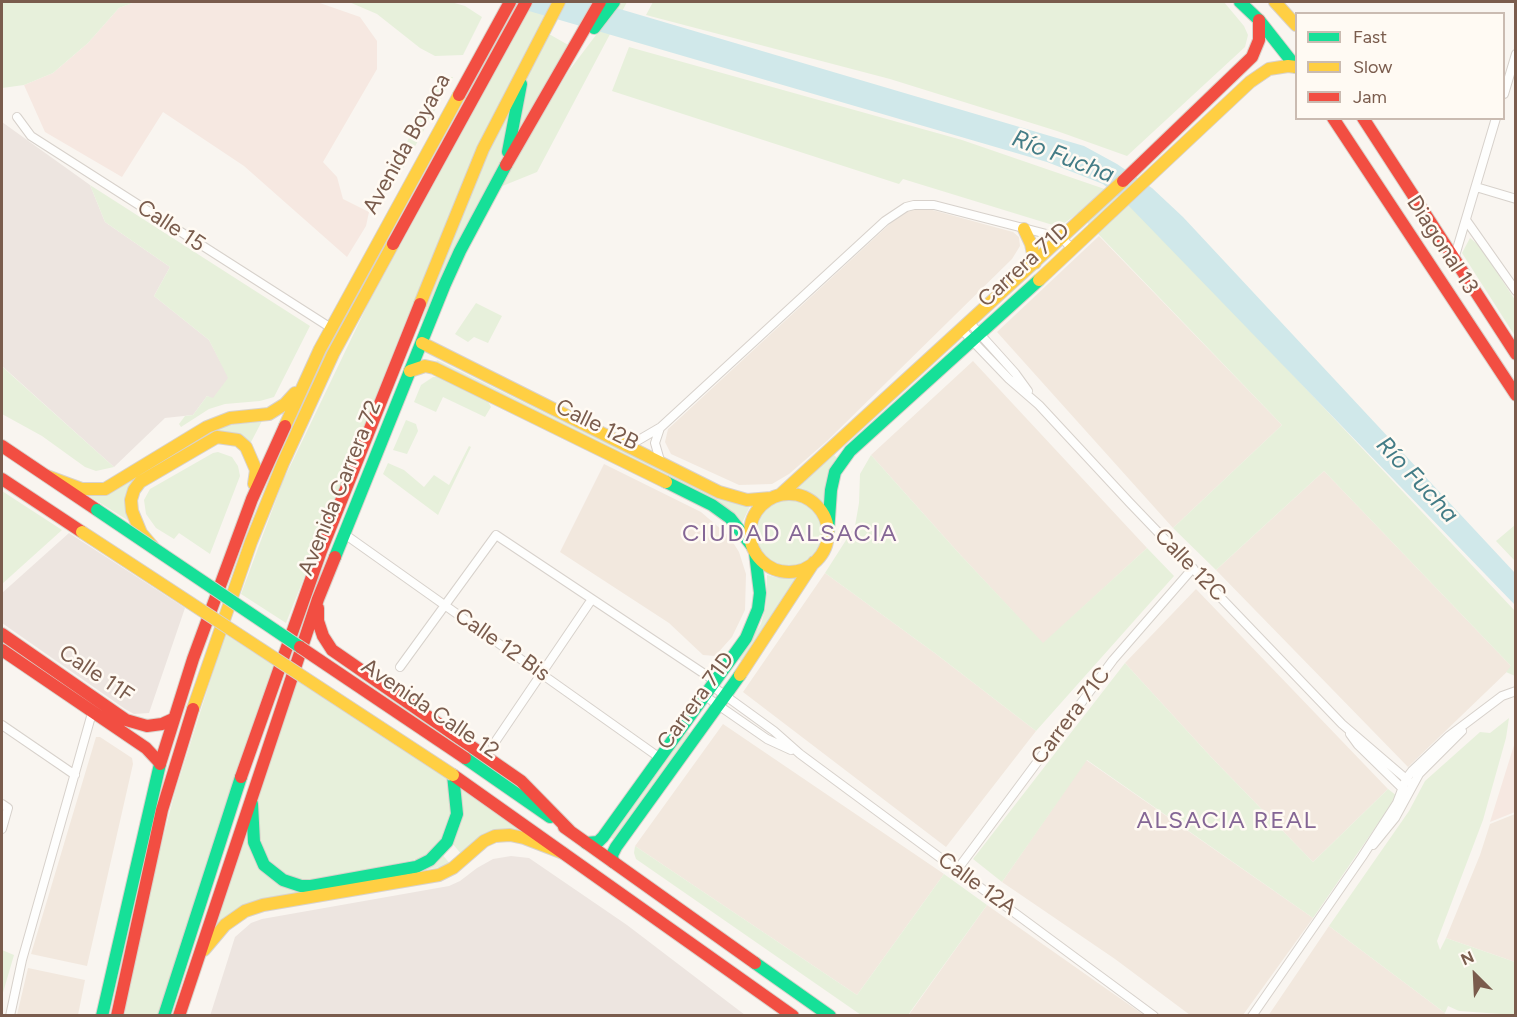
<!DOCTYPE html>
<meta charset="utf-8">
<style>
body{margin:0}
#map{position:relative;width:1517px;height:1017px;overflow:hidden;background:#f9f5f0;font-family:Figtree,sans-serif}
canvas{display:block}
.frame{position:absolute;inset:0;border:3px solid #7a5c4d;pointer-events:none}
.legend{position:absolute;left:1295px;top:12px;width:210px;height:108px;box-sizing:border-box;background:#fffaf3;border:2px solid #cabbb1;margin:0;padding:8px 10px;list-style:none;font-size:18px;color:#7a5c4d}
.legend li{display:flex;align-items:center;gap:12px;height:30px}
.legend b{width:30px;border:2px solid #cabbb1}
.north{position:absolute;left:1445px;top:945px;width:60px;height:60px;-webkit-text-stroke:4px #fffaf3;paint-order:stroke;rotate:336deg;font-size:16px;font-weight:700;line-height:24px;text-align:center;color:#7a5c4d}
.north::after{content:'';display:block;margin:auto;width:21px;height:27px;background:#7a5c4d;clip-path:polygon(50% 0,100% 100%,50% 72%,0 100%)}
</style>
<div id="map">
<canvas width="1517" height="1017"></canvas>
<div class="frame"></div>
<ul class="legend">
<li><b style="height:8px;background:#16e098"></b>Fast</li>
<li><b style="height:8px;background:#ffcf43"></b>Slow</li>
<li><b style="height:8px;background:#f24e42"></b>Jam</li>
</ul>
<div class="north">N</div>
</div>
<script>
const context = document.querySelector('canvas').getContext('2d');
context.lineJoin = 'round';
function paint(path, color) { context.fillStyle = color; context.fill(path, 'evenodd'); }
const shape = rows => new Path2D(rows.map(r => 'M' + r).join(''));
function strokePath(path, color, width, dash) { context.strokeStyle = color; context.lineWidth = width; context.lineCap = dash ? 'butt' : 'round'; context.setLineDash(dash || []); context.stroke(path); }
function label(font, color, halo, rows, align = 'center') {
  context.font = font + ' Figtree,sans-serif'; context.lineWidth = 5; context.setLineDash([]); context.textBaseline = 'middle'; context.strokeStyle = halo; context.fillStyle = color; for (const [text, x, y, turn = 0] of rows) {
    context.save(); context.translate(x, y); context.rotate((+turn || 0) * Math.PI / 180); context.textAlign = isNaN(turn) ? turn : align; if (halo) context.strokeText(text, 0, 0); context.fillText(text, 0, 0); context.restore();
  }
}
paint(shape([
 [925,208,1013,232,1019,237,1020,246,1012,259,827,441,789,474,772,484,739,485,671,454,665,442,668,429,893,221,911,209],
 [1099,236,1282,425,1173,528,997,332],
 [973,361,1147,548,1043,644,956,550,871,455],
 [604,464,701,512,729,536,739,552,746,574,745,610,732,637,715,656,703,655,669,623,560,552],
 [1324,471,1512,667,1408,767,1216,570],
 [825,573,936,654,1036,731,946,847,743,692],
 [1196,589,1388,789,1313,862,1212,758,1125,663],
 [723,724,944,874,857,995,635,846],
 [96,737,100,737,132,758,133,764,87,966,31,954],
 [1086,760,1313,918,1243,1015,1190,1015,1115,959,1002,882],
 [1515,814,1515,962,1446,938,1480,855,1490,824],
 [987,905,1098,983,1144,1015,908,1016],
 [1329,926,1445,1013,1444,1016,1268,1016],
 [28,968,85,980,78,1015,17,1015]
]), '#f2e8de');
paint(shape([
 [135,2,317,2,360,17,377,41,377,69,323,162,337,177,343,199,369,212,366,226,347,257,244,166,163,112,122,177,45,132,24,85,53,73,88,43,119,8],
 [1515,742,1515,812,1490,822]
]), '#f6e8e1');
paint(shape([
 [2,122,90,185,105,222,170,267,154,296,209,340,229,378,213,399,207,396,193,415,165,418,114,467,2,366],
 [69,533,185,608,149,713,134,714,125,709,2,623,2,593],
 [511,856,529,858,627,925,745,1015,210,1016,235,937,251,923,262,919,449,886,460,881,477,868,493,859]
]), '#ede5e0');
paint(shape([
 [2,2,135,2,119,8,88,43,53,73,24,85,2,88],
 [349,2,451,2,465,6,482,17,463,55,435,56,420,48,377,14],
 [533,2,552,2,405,323,286,623,241,594,283,481,367,306],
 [621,2,627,2,537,172,500,187,568,72],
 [653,2,1224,2,1244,26,1248,35,1245,47,1127,156,1057,131,890,79,646,15],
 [549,34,570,46,515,142,527,73],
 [629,47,962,140,1125,196,1515,611,1515,676,1506,672,1511,666,1324,471,1216,570,1173,528,1282,425,1078,213,1066,222,1056,226,903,179,899,184,612,91],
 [443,77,453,77,402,170,394,165],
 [513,101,503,158,424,321,421,320,480,170],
 [90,185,310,326,274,397,260,401,225,404,209,409,181,427,179,424,185,416,193,415,207,396,213,398,228,378,209,340,154,296,170,267,105,222],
 [1470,238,1480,246,1515,300,1515,336,1462,253],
 [476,303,502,316,488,343,474,337,468,342,455,334],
 [437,360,709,493,751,504,742,523,726,507,707,497,436,363],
 [2,366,7,371,114,467,96,471,85,467,42,436,2,414],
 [433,377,438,377,487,400,491,407,485,417,443,397,436,412,414,402,421,385],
 [406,420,416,424,418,431,407,454,393,450],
 [262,421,250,444,236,436,138,479,129,521,89,496,223,426],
 [469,446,471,447,438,515,383,474,388,463,404,470,424,487,434,475,449,485],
 [218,452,232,457,238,466,240,476,210,554,179,533,174,539,156,528,146,514,144,500,150,489,213,453],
 [834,455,838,459,826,487,822,505,811,494,797,488],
 [871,455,956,550,1043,643,1147,548,1174,576,1036,731,936,654,825,573,855,526,859,503,860,474],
 [2,491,62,530,2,584],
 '754 533a34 34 0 1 1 68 0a34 34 0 1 1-68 0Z',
 [1515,525,1515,561,1496,541],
 [767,575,779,578,798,578,742,662,738,659,761,624,766,606],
 [225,634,274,665,160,1015,123,1016,156,865,175,792],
 [1125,663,1212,758,1313,862,1388,789,1397,796,1313,918,1087,760,1002,882,973,859],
 [297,680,450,780,450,828,427,857,310,882,285,877,261,851,256,799],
 [1509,718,1506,738,1483,820,1437,941,1440,950,1446,938,1515,962,1515,1015,1459,1011,1448,1006,1445,1013,1329,926,1409,811,1425,781,1480,732,1490,733],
 [686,731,691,734,614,840,610,837],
 [458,785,531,837,511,832,463,856,451,842],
 [249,818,251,843,290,887,442,854,451,865,267,900,214,931],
 [635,846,857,995,944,874,987,905,908,1015,861,1015,636,859,634,853],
 [2,950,14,955,2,996]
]), '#e7f0db');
paint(shape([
 [498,2,596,2,1084,146,1117,164,1152,188,1183,217,1515,573,1515,605,1128,205,1103,184,1047,162]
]), '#d0e8ea');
const street = shape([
 [1504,94,1516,54],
 [17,117,31,136,331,328],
 [1476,187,1516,199],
 [1466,220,1516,291],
 [1454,259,1496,118],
 [970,323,1015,373,1028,391],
 [962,330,1009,379,1039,405,1130,503,1342,724,1412,784],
 [660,428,655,443,661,464],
 [621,442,637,441,661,427,885,221,906,207,914,205,934,205,1062,238,1072,249],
 [343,533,660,758],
 [400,667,496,535,715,681],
 [712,686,774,731,800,754,1154,1016],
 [705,696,767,739,791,750],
 [2,725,75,775],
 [1350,734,1358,745,1405,791],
 [493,745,592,599],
 [2,804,8,808,2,829],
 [1373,845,1395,818,1419,774,1462,731],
 [957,870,1113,660,1193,568],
 [10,1016,22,960,92,713],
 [1252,1016,1362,857,1397,803,1406,779,1412,771,1449,736,1502,696,1516,691]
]);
const fast = shape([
 [1240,2,1259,20,1296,67],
 [594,28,614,2],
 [508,152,521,84],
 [666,482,712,505,730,518,752,546],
 [828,533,831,490,835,472,850,451,1039,280],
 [335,557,445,284,460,251,506,165],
 [465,758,550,817],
 [252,804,254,842,264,865,283,880,301,886,311,886,416,867,430,860,447,842,457,814,453,775],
 [586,843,598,842,603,837,746,638,758,609,760,593,755,553],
 [613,862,612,855,616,847,740,675],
 [755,963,830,1016],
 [102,1016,160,764],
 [164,1016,241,777]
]);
const slow = shape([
 [1275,2,1296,25],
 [1024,229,1031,244,1035,263],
 [1039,280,1250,82,1269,69,1288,66,1296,67],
 [420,304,483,149,559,2],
 [422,343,719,492,747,500,771,498],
 [410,371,425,366,434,368,666,482],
 [285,426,320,349,459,95],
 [47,476,82,489,105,489,207,427,230,418,269,414,285,404,295,393],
 '750 533a39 39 0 1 1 78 0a39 39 0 1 1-78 0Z',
 [780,495,1123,181],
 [153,547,141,533,132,511,131,500,134,490,140,482,217,437,238,440,246,447,256,470,254,484],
 [740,675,814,562],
 [193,709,251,542,283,463,333,354,393,244],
 [204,950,225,925,245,911,263,905,439,875,453,868,484,841,495,836,510,835,524,838,563,853]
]);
const jam = shape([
 [459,95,510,2],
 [1333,118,1516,395],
 [1363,118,1516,354],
 [506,165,600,2],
 [1123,181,1252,57,1259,40,1259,20],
 [393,244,526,2],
 [2,446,97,510],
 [2,479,82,532],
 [318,608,318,621,323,636,332,650,521,781,570,831],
 [2,634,126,720,147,726,162,724,173,719],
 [2,650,146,748,160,763],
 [160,764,193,659,252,499,285,426],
 [453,775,793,1016],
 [241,777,321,551,420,304],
 [564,827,755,963],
 [117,1016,162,810,193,709],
 [179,1016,318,599,335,557]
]);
strokePath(street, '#d7d1cb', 10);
strokePath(fast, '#d9d2cb', 14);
strokePath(slow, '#d9d2cb', 14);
strokePath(jam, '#d9d2cb', 14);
strokePath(street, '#fefefd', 8);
strokePath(fast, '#16e098', 12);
strokePath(slow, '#ffcf43', 12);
strokePath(jam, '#f24e42', 12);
const fastBridge = shape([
 [97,510,300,647]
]);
const slowBridge = shape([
 [82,532,453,775]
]);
const jamBridge = shape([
 [300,647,465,758]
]);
strokePath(fastBridge, '#d9d2cb', 14, []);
strokePath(slowBridge, '#d9d2cb', 14, []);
strokePath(jamBridge, '#d9d2cb', 14, []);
strokePath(fastBridge, '#16e098', 12);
strokePath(slowBridge, '#ffcf43', 12);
strokePath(jamBridge, '#f24e42', 12);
label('22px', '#7a5c4d', '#fffaf3', [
 ["Avenida Boyaca",407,144,-61],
 ["Calle 15",171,226,33],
 ["Diagonal 13",1442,245,57],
 ["Carrera 71D",1024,265,-42],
 ["Calle 12B",597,425,26],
 ["Avenida Carrera 72",340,488,-68],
 ["Calle 12C",1190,565,46],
 ["Calle 12 Bis",502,645,35],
 ["Calle 11F",96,674,34],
 ["Carrera 71D",696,701,-54],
 ["Avenida Calle 12",430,709,34],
 ["Carrera 71C",1071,716,-53],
 ["Calle 12A",977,884,36]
]);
label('italic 24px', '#437c86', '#fffaf3', [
 ["Río Fucha",1063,157,21],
 ["Río Fucha",1417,480,47]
]);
context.letterSpacing = '1.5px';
label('24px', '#846695', '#fffaf3', [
 ["CIUDAD ALSACIA",790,534],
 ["ALSACIA REAL",1227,821]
]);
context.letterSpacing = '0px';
</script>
